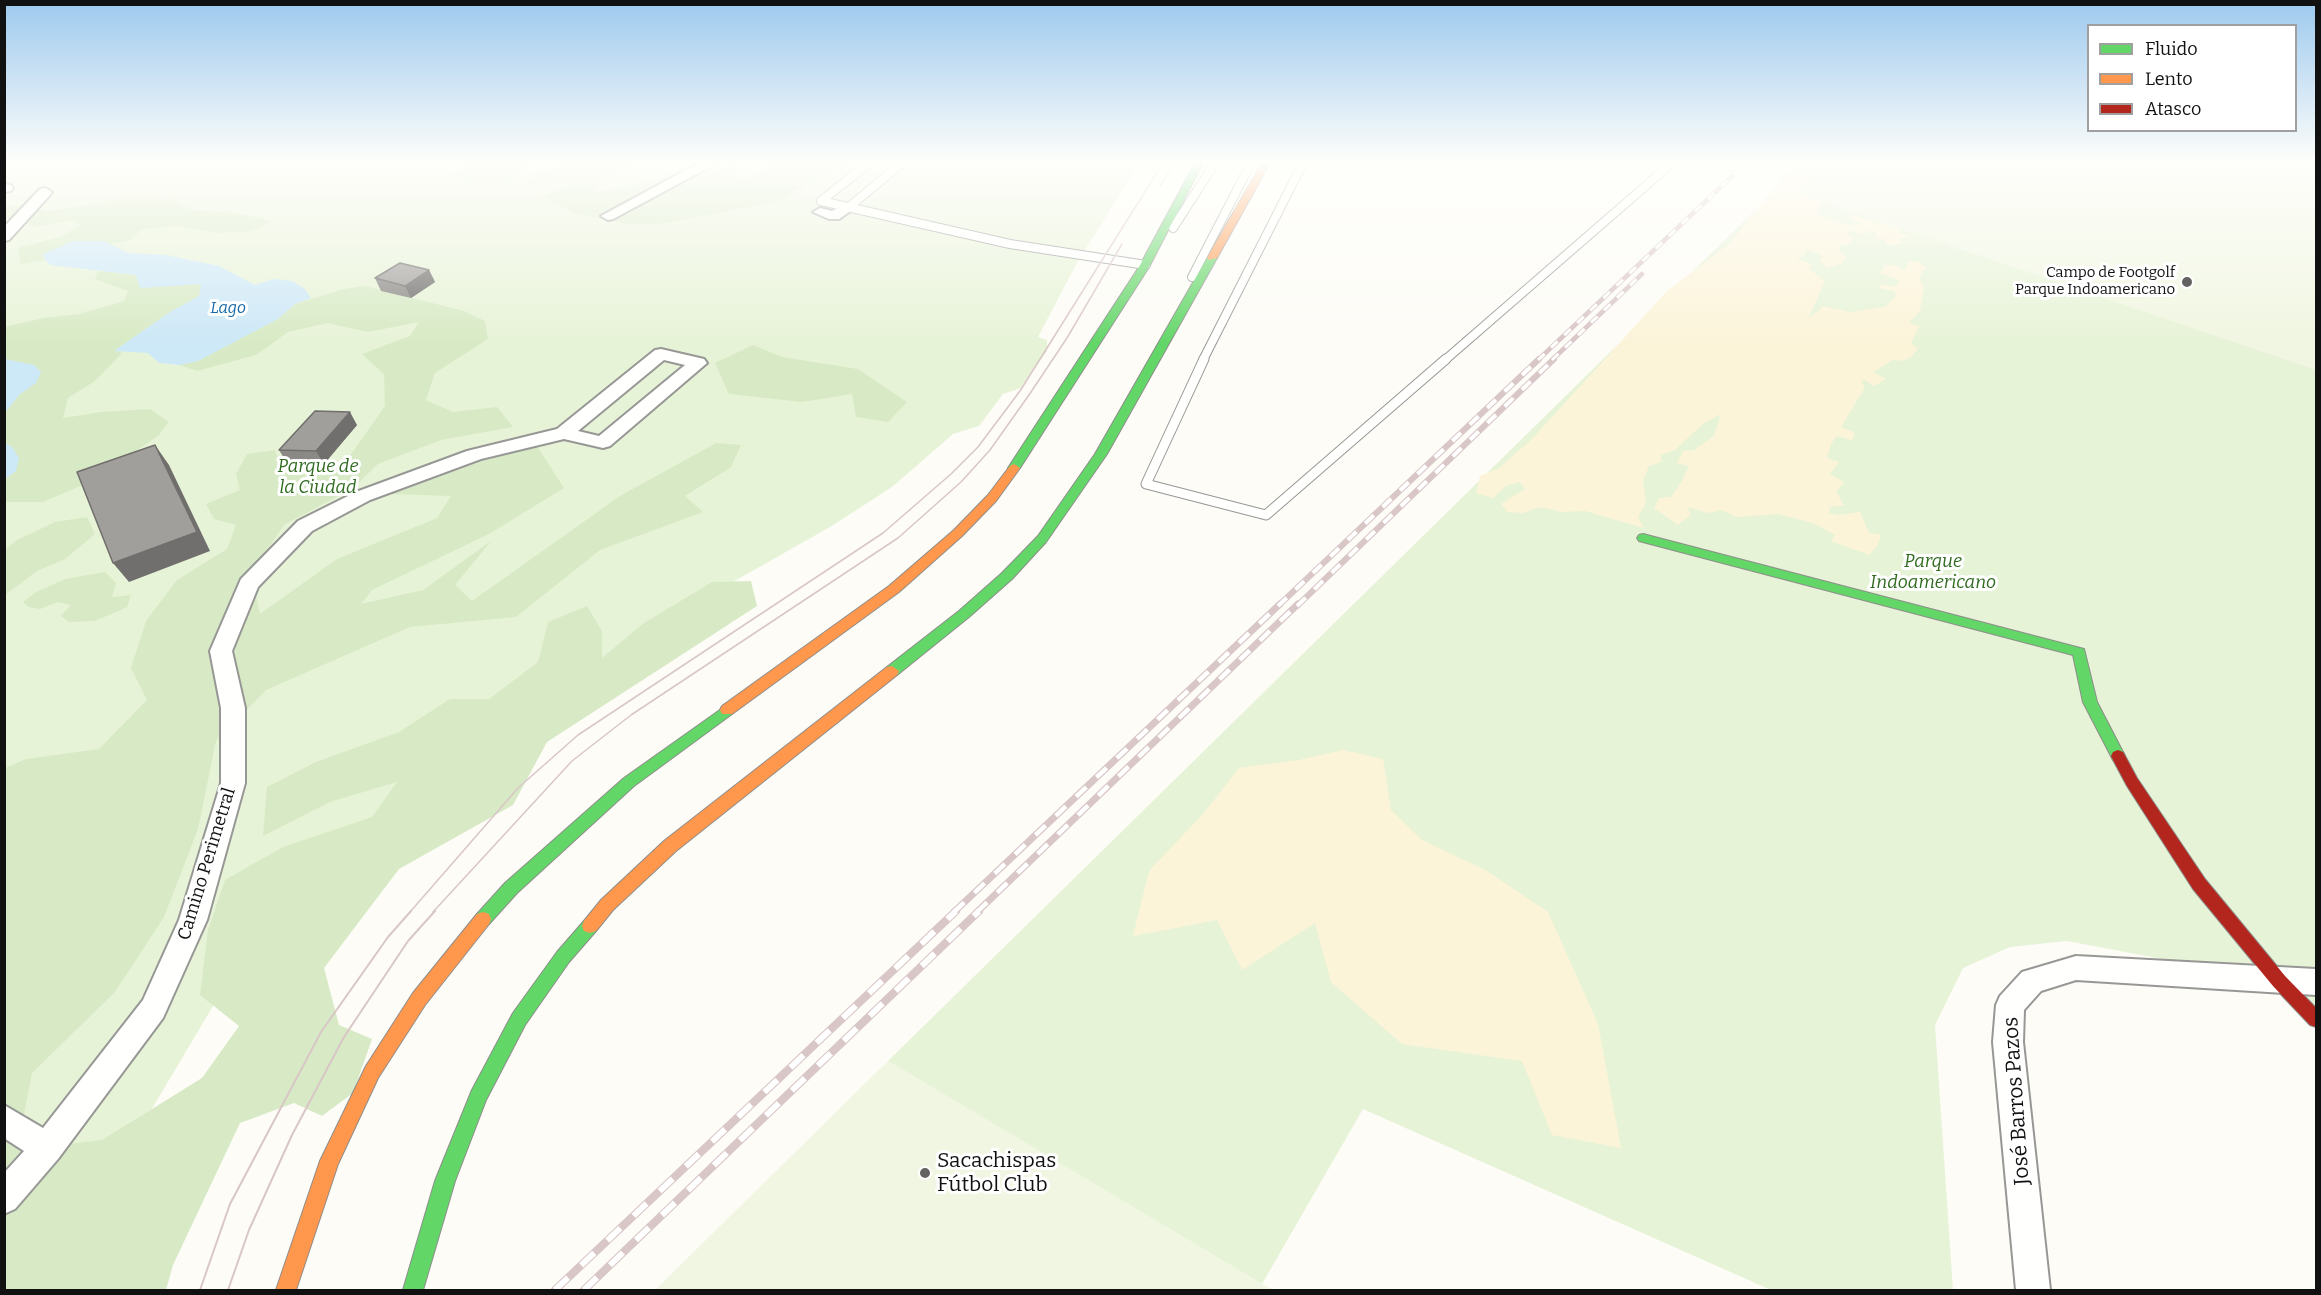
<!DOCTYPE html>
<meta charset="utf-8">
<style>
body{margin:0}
#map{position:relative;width:2321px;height:1295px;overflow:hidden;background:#fdfcf7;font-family:Bitter,serif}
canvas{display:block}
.frame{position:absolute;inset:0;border:6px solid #111;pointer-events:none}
.legend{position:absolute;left:2087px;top:24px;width:210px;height:108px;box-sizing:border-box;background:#fff;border:2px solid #a0a0a0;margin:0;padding:8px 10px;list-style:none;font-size:18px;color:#111}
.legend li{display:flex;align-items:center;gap:12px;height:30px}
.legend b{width:30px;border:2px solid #a0a0a0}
</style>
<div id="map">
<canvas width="2321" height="1295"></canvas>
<div class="frame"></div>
<ul class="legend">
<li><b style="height:8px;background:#63d668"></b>Fluido</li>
<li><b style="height:8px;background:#ff974d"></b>Lento</li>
<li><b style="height:8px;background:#b3261e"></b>Atasco</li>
</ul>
</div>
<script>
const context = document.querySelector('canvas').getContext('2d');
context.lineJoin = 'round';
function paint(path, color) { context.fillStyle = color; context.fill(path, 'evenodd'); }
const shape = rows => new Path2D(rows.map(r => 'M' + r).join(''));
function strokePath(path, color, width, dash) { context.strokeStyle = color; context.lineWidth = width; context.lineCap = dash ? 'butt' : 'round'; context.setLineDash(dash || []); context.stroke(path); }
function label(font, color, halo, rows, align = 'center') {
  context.font = font + ' Bitter,serif'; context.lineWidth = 6; context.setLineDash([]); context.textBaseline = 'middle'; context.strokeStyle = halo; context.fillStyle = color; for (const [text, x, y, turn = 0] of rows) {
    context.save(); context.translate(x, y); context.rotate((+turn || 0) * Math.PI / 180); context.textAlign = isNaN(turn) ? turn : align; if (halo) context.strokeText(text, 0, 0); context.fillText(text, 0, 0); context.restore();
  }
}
paint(shape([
 [5,163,1140,163,1078,261,1038,337,1047,340,1047,351,1021,388,1003,394,979,426,953,434,892,487,830,527,731,583,266,917,147,1117,5,1290],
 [1803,163,2316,163,2316,1010,2304,1006,2279,981,2067,941,2010,947,1963,968,1935,1025,1953,1290,1771,1290,1363,1109,1262,1284,888,1061]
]), '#e7f3d7');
paint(shape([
 [465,163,529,163,511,181,486,187,452,176],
 [568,163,638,163,601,177,596,192,740,164,735,177,755,177,766,166,788,163,852,163,827,172,777,202,661,224,624,224,574,213,543,197,571,185,572,182,527,187,532,175],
 [134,198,170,199,193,210,236,213,273,221,252,231,219,233,179,226,143,229,129,240,110,244,104,241,44,258,46,260,21,264,18,248,63,236,80,225,71,220,37,227,5,217,4,204,47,211],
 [98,271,137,275,141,288,201,284,199,296,170,312,115,350,122,353,95,381,68,398,63,418,101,412,150,409,169,422,158,436,92,481,43,502,5,502,5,479,16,471,12,447,5,443,5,413,19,395,36,383,34,365,5,359,4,327,43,318,80,314,124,301,128,291,95,279],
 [365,286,464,311,485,321,488,339,435,373,426,400,453,412,497,407,513,427,441,440,378,464,353,488,284,525,251,573,260,614,337,559,437,518,451,496,391,494,483,461,537,446,564,488,489,534,372,590,361,604,423,590,491,541,455,585,472,601,620,496,716,443,741,445,731,467,685,496,703,512,600,550,516,617,410,627,266,690,216,741,198,829,164,917,115,992,32,1073,17,1150,102,1140,202,1078,239,1026,200,995,208,930,225,880,283,847,372,817,397,782,330,802,263,836,267,787,316,762,399,732,450,699,489,699,538,662,548,622,587,606,602,631,602,658,644,623,712,582,751,581,757,606,547,742,513,805,399,869,324,968,339,1025,372,1039,353,1093,322,1116,294,1103,240,1123,173,1265,166,1290,5,1290,5,768,26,759,99,749,147,700,131,668,146,621,177,580,227,549,236,525,214,519,206,504,240,490,236,474,247,454,275,450,283,472,315,475,347,460,385,406,384,374,362,354,410,336,419,322,368,332,327,323,288,332,256,355,197,371,180,365,198,361,278,319,295,304,344,289],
 [753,345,782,357,858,369,907,402,888,422,856,417,852,394,802,402,729,394,715,363],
 [87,517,95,534,65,559,37,571,5,595,5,550,17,540,55,522],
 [105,572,116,583,112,597,131,595,127,607,95,621,69,622,61,616,71,605,58,602,40,609,28,607,23,602,36,592,65,579]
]), '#d8eac5');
paint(shape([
 [1830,163,1828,199,1817,208,1817,214,1843,224,1859,225,1862,223,1848,219,1855,216,1879,223,1889,221,1905,227,1899,233,1910,236,1900,239,1904,244,1887,245,1883,239,1875,238,1876,233,1868,230,1867,233,1861,234,1850,230,1847,236,1854,239,1846,246,1841,244,1839,249,1846,257,1843,263,1828,268,1821,263,1820,258,1826,257,1805,249,1805,255,1796,259,1813,264,1809,269,1825,281,1809,317,1820,310,1823,306,1850,312,1885,307,1896,296,1894,291,1879,288,1881,284,1896,287,1899,280,1880,273,1885,265,1894,265,1905,271,1908,262,1916,261,1926,268,1919,277,1924,288,1920,311,1909,323,1919,326,1911,343,1918,349,1910,358,1902,361,1894,359,1873,372,1886,379,1874,386,1865,380,1861,381,1865,387,1841,427,1855,433,1852,440,1837,436,1831,444,1827,458,1839,462,1830,474,1844,482,1836,492,1844,505,1830,507,1829,513,1839,515,1860,512,1869,533,1881,535,1878,545,1869,555,1831,541,1835,535,1813,523,1778,514,1736,517,1722,510,1709,513,1687,507,1691,515,1678,525,1654,508,1659,498,1671,497,1682,481,1689,466,1677,463,1683,451,1694,450,1714,436,1721,414,1704,423,1675,450,1661,455,1661,462,1649,466,1643,481,1646,503,1638,517,1644,528,1585,511,1562,512,1540,507,1523,513,1508,512,1501,504,1525,489,1520,482,1507,485,1493,498,1476,493,1480,476,1499,468,1531,440,1666,292,1729,244,1783,176,1796,164],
 [1343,750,1383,759,1391,810,1422,840,1487,871,1548,912,1598,1024,1621,1148,1552,1135,1522,1061,1402,1044,1331,982,1315,923,1242,970,1217,920,1133,936,1149,871,1203,814,1239,768,1299,760]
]), '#fcf4d9');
paint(shape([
 [1828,163,2316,163,2316,370,1798,194],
 [888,1061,1262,1284,1274,1290,655,1290]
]), '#f0f6e1');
paint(shape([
 [73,241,104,241,128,253,166,255,219,266,255,285,273,279,292,281,304,288,311,298,295,304,278,319,198,361,180,365,159,363,148,353,114,351,170,312,199,296,201,284,140,288,136,275,50,265,44,258,43,254],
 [5,359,34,365,41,372,36,383,19,395,5,413],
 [5,443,12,447,19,458,16,471,5,479]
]), '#cde8f7');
const laneFar1 = shape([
 [821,201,1010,244,1146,265],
 [821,201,869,163],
 [849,207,902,163],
 [1173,228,1215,163],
 [1192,277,1251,163],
 [1203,360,1303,163],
 [1445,360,1672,163]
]);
const lane = shape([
 [1204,359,1146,484,1266,515,1446,359]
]);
const street = shape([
 [699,163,717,163,613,219,608,220,601,216,699,163],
 [4,184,11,185,13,188,11,191,4,192,4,184],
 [45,188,52,192,50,195,9,240,4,241,4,227,40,189,45,188],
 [849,203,856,207,839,219,829,219,813,212,820,208,832,211,849,203],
 [661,349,704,359,707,363,610,446,603,448,564,439,481,459,370,500,312,531,258,587,232,651,245,708,245,783,207,920,163,1018,58,1159,15,1209,4,1214,4,1173,24,1151,4,1138,4,1105,43,1128,143,1000,179,920,221,783,221,708,210,651,241,579,298,521,356,492,467,451,557,429,655,350,661,349],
 [664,360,685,365,599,436,578,431,664,360],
 [2076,956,2316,969,2316,995,2076,980,2041,991,2024,1010,2023,1042,2050,1290,2016,1290,1993,1042,1996,1005,2000,996,2022,972,2076,956]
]);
const fast = shape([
 [1195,163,1203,163,1149,267,1020,468,1014,472,1010,470,1008,468,1139,267,1195,163],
 [1212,255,1217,258,1107,454,1046,542,1012,579,969,617,897,675,887,675,885,671,887,667,959,611,1002,573,1038,536,1095,454,1207,258,1212,255],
 [1643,534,2084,649,2097,702,2125,756,2123,760,2118,762,2113,760,2111,756,2083,702,2073,655,1639,541,1637,538,1639,535,1643,534],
 [727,705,732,706,734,710,732,714,634,786,517,893,489,924,483,926,477,924,475,919,477,914,505,883,624,778,727,705],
 [590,919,596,921,598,926,596,931,569,962,525,1025,486,1100,455,1181,423,1290,403,1290,435,1181,472,1090,513,1013,557,952,584,921,590,919]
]);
const slow = shape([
 [1262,163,1270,163,1217,258,1209,260,1207,258,1262,163],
 [1014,464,1020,468,996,501,962,536,899,592,732,714,722,714,720,710,722,706,889,586,954,530,988,495,1010,466,1014,464],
 [892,666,899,671,897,675,676,851,613,910,596,931,590,933,584,931,582,926,584,921,601,900,664,841,887,667,892,666],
 [483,912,489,914,491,919,489,924,425,1005,378,1078,338,1164,296,1290,276,1290,320,1161,366,1066,413,993,477,914,483,912]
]);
const jam = shape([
 [2118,750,2123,752,2137,778,2205,879,2285,976,2316,1008,2316,1027,2310,1025,2273,986,2193,889,2127,786,2111,756,2113,752,2118,750]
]);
strokePath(laneFar1, '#979795', 10);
strokePath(lane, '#979795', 11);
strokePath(street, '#979795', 4);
strokePath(fast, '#8e8d8b', 2);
strokePath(slow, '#8e8d8b', 2);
strokePath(jam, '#8e8d8b', 2);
strokePath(laneFar1, '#fffffe', 8);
strokePath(lane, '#fffffe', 9);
paint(street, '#fffffe');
paint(fast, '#63d668');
paint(slow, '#ff974d');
paint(jam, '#b3261e');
strokePath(shape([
 [1160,186,1174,163],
 [410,912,518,788,578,735,883,533,951,474,978,447,1020,391,1163,163],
 [433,912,572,761,631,715,898,538,961,482,990,450,1029,395,1067,338,1122,244]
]), '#d9c6c7', 1.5);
strokePath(shape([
 [200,1290,230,1204,321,1032,388,937,411,911],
 [228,1290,249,1230,292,1135,344,1037,408,941,435,911]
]), '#d9c6c7', 2);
const railFar3 = shape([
 [1538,360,1746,163],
 [1552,360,1642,274]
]);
const railFar2 = shape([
 [1278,606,1539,359],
 [1297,606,1554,359]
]);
const railFar1 = shape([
 [954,912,1280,604],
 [977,912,1298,604]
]);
const rail = shape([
 [555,1290,956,911],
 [584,1290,979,911]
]);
strokePath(railFar3, '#d9c6c7', 4.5);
strokePath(railFar2, '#d9c6c7', 6);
strokePath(railFar1, '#d9c6c7', 7);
strokePath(rail, '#d9c6c7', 8);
strokePath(railFar3, '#fff', 3, [9]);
strokePath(railFar2, '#fff', 4, [12]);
strokePath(railFar1, '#fff', 4.5, [14]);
strokePath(rail, '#fff', 6, [18]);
paint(shape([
 [429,270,435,282,411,298,381,291,375,278],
 [357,425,324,464,287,463,279,450]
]), '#8a8986');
paint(shape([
 [429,270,435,282,411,298,405,286],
 [350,412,357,425,324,464,316,451],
 [155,445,169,465,210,551,129,582,113,563]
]), '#716f6d');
const building = shape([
 [400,263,429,270,405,286,375,278,400,263],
 [315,411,350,412,316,451,279,450,315,411],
 [155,445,197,532,113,563,77,472,155,445]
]);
paint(building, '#a19f9c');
strokePath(building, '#716f6d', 1.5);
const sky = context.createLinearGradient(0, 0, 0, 344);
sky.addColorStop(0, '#9dc9ee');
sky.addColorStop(0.47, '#fefefb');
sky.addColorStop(1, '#fefefb00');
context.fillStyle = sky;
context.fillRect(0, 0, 2321, 344);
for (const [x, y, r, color] of [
 [2187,282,6,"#646362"],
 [925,1173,6,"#646362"]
]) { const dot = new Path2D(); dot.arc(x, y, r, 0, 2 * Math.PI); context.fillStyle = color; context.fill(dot); strokePath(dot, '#fff', 2); }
label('15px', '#111', '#fff', [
 ["Campo de Footgolf",2175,273],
 ["Parque Indoamericano",2175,290]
], 'right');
label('italic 16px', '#1768a6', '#fff', [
 ["Lago",228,309]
]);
label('italic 18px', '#2f6b1f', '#fff', [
 ["Parque de",318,467],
 ["la Ciudad",318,488],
 ["Parque",1933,562],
 ["Indoamericano",1933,583]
]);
label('18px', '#111', '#fff', [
 ["Camino Perimetral",207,864,-73]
]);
label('21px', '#111', '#fff', [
 ["José Barros Pazos",2017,1101,-94]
]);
label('21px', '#111', '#fff', [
 ["Sacachispas",937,1161],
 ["Fútbol Club",937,1185]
], 'left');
</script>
